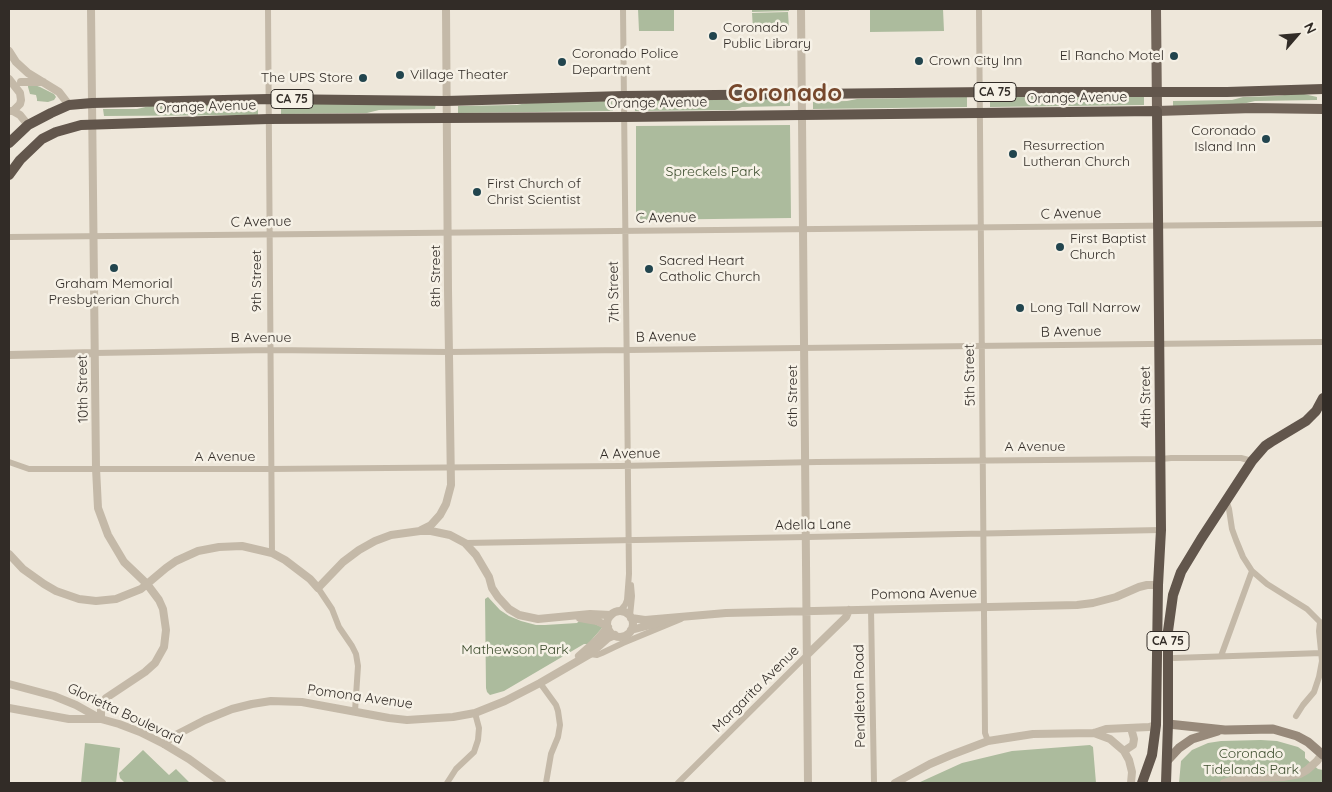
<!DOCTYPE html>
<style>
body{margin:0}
#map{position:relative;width:1332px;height:792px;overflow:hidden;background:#eee7da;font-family:Quicksand,sans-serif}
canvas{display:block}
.frame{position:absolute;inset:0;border:10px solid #322c27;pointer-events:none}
.north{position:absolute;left:1272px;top:10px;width:50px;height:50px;-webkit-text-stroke:4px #f6f1e6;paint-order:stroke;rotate:63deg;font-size:14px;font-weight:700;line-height:20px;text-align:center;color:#322c27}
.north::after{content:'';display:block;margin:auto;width:18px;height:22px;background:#322c27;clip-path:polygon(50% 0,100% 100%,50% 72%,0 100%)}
</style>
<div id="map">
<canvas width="1332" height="792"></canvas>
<div class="frame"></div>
<div class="north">N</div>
</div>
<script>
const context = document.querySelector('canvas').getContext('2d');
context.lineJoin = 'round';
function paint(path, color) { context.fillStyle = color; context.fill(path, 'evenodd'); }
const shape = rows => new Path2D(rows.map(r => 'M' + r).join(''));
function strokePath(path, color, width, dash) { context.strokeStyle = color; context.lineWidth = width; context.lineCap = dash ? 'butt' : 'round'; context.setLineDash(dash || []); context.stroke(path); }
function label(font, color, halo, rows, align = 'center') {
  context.font = font + ' Quicksand,sans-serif'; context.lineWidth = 5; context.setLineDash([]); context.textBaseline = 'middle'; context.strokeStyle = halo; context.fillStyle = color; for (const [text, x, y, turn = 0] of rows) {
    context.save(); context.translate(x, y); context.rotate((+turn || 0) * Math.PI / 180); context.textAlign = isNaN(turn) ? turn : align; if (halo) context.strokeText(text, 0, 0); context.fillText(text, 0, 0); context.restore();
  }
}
paint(shape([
 [638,9,674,9,674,31,639,31],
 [752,9,789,9,789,11,752,12],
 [870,9,943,9,944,31,870,32],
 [788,12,789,29,753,29,752,13],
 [32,84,40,87,54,94,56,97,54,100,48,102,37,101,37,99,36,95,30,94,28,87,28,85],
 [1292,94,1304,94,1317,97,1317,100,1255,101,1238,105,1173,106,1173,101,1232,100,1243,97,1277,96],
 [1144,96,1144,105,990,107,990,97],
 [967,97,967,107,813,109,813,102,847,101,857,99],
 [790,99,790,106,742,107,735,110,635,111,635,100],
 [612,101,613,111,458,113,458,106,517,105,531,102],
 [436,103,435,109,379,110,367,113,281,114,281,104],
 [258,104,258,115,104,116,103,109,137,109,154,105],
 [790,125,791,218,636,220,636,126],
 [488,597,500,610,509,616,521,621,536,625,545,625,577,623,579,621,590,622,602,627,602,628,588,644,584,644,504,691,490,695,487,692,486,688,485,599],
 [1261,740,1277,741,1298,747,1305,752,1305,758,1318,769,1323,770,1323,783,1179,783,1181,761,1192,750,1208,743,1221,741],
 [85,743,120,748,116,783,81,783],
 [1090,745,1093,747,1096,783,918,783,962,763,1012,751],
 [143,750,169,775,176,769,190,783,125,783,120,778,119,773]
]), '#acbb9d');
strokePath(shape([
 [268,9,272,553],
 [979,9,985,733,988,741],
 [9,237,1323,224],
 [95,353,270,350,449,352,627,350,1323,342],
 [9,462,29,469,271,469,620,466,817,462,1161,459,1171,458,1241,458,1252,461],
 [1226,500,1229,509,1232,529,1236,540,1243,557,1252,571,1267,584,1307,609,1320,622,1323,624],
 [465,543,807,537,1161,530],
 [318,588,332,609,339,627,352,646,356,654,358,666,355,711],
 [871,609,874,783],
 [620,611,625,605,627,600,629,574,623,9],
 [630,616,632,596,631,585],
 [590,654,597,655,602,653,623,643,681,619],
 [1221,656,1252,571],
 [1174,658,1322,653],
 [540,683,556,705,558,711,560,725,558,737,551,754,546,783],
 [1296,716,1303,705,1314,692,1319,677,1322,661,1319,631,1320,622],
 [447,783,456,769,474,752,478,740,479,728,475,713],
 [678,783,808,654]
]), '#c4b9a8', 6);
strokePath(shape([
 [91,9,96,468,98,508,108,535,124,562,147,584,159,600,163,609,166,630,164,647,155,663,145,672,106,698,101,705,101,719],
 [801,9,808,783],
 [9,51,16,62,28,73,59,92,69,105],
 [9,79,20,93,21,100,20,104,13,111],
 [21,82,43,82],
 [9,111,13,111,20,115,28,125],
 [9,355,95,353],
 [421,530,431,525,440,515,446,504,451,485,448,290,446,9],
 [9,554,23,569,44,584,56,591,79,599,96,601,116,599,141,589,166,568,176,561,198,551,219,547,242,546,272,553,285,560,310,579,318,588,343,562,359,550,375,541,391,535,420,531,431,531,450,535,465,543,476,555,489,577,492,588,498,597,509,609,519,615,538,619,590,614,611,615],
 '607 624a13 13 0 1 1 26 0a13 13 0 1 1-26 0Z',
 [580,618,597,621,607,626],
 [631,618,645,620,726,613,1077,605,1093,603,1116,597,1139,587,1147,585,1158,585],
 [631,630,662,622],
 [808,654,846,617,849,610],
 [579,656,596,641,608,627],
 [9,684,54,696,76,705,101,719,119,724,140,732,164,744,189,759,222,783],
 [9,708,69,719,99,719],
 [1094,733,1110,739,1124,751,1129,760,1132,772,1131,783],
 [164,744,172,737,205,720,232,709,252,704,271,701,302,702,389,718,407,720,453,717,475,713,505,701,540,683,590,654,608,638,615,635],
 [1124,751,1133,745,1134,739,1131,728],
 [895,783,930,764,951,755,988,741,1033,734,1094,733,1106,729,1149,727,1156,725],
 [1224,783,1239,778,1283,777,1300,774,1307,770,1317,761,1323,753]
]), '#c4b9a8', 8);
strokePath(shape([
 [1168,724,1225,730,1273,729,1297,736,1308,742,1323,755],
 [1167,761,1179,748,1192,739,1218,731]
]), '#97897a', 9);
strokePath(shape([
 [1156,9,1157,111,1253,108,1323,109]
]), '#72655a', 10);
strokePath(shape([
 [9,143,28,125,51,113,69,105,92,103,268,99,446,101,624,96,989,92,1227,92,1323,89],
 [9,175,20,160,42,139,56,132,81,125,268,119,624,117,1157,111,1161,530,1158,585,1156,725,1152,755,1142,783],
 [1166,783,1168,724,1168,631,1173,595,1181,572,1201,539,1252,461,1265,446,1271,442,1306,421,1316,411,1323,398]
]), '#62564c', 10);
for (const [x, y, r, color] of [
 [713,36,5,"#22454e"],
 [1174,56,5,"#22454e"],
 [919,61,5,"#22454e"],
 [562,62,5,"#22454e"],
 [400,75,5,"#22454e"],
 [363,78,5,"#22454e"],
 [1266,139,5,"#22454e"],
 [1013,154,5,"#22454e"],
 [477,192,5,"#22454e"],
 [1060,247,5,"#22454e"],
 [114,268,5,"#22454e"],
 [649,269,5,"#22454e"],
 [1020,308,5,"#22454e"]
]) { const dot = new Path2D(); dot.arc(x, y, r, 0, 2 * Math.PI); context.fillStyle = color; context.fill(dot); strokePath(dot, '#f6f1e6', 2); }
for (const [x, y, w] of [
 [995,92,42],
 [292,99,42],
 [1168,641,42]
]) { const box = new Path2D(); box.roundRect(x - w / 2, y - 9.5, w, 19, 4); context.fillStyle = '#f6f1e6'; context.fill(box); strokePath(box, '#322c27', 1); }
label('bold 12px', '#322c27', null, [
 ["CA 75",995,92],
 ["CA 75",292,99],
 ["CA 75",1168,641]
]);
label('14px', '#322c27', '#f6f1e6', [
 ["Coronado",723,28],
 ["Public Library",723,44],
 ["Coronado Police",572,54],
 ["Department",572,70],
 ["El Rancho Motel",1164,56,"right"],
 ["Crown City Inn",929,61],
 ["Village Theater",410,75],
 ["The UPS Store",353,78,"right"],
 ["Coronado",1256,131,"right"],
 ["Island Inn",1256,147,"right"],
 ["Resurrection",1023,146],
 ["Lutheran Church",1023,162],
 ["First Church of",487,184],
 ["Christ Scientist",487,200],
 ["First Baptist",1070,239],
 ["Church",1070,255],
 ["Sacred Heart",659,261],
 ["Catholic Church",659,277],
 ["Graham Memorial",114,284,"center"],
 ["Presbyterian Church",114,300,"center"],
 ["Long Tall Narrow",1030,308]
], 'left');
label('14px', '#322c27', '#f6f1e6', [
 ["Orange Avenue",1077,98,-1],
 ["Orange Avenue",657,103,-1],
 ["Orange Avenue",206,107,-2],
 ["C Avenue",1071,214,-1],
 ["C Avenue",666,218,-1],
 ["C Avenue",261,222,-1],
 ["8th Street",436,276,-90],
 ["9th Street",257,281,-90],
 ["7th Street",614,292,-91],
 ["B Avenue",1071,332,-1],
 ["B Avenue",666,337,-1],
 ["B Avenue",261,338],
 ["5th Street",970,375,-91],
 ["10th Street",83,389,-91],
 ["6th Street",793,396,-90],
 ["4th Street",1146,397,-91],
 ["A Avenue",1035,447],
 ["A Avenue",630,454,-1],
 ["A Avenue",225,457],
 ["Adella Lane",813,525,-1],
 ["Pomona Avenue",924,594,-1],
 ["Margarita Avenue",756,689,-45],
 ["Pendleton Road",860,696,-91],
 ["Pomona Avenue",360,697,8],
 ["Glorietta Boulevard",125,714,25]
]);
label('14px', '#3d4d2e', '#f6f1e6', [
 ["Spreckels Park",713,172],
 ["Mathewson Park",515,650],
 ["Coronado",1251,754],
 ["Tidelands Park",1251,770]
]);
label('bold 24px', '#76472b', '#f6f1e6', [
 ["Coronado",785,94]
]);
</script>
